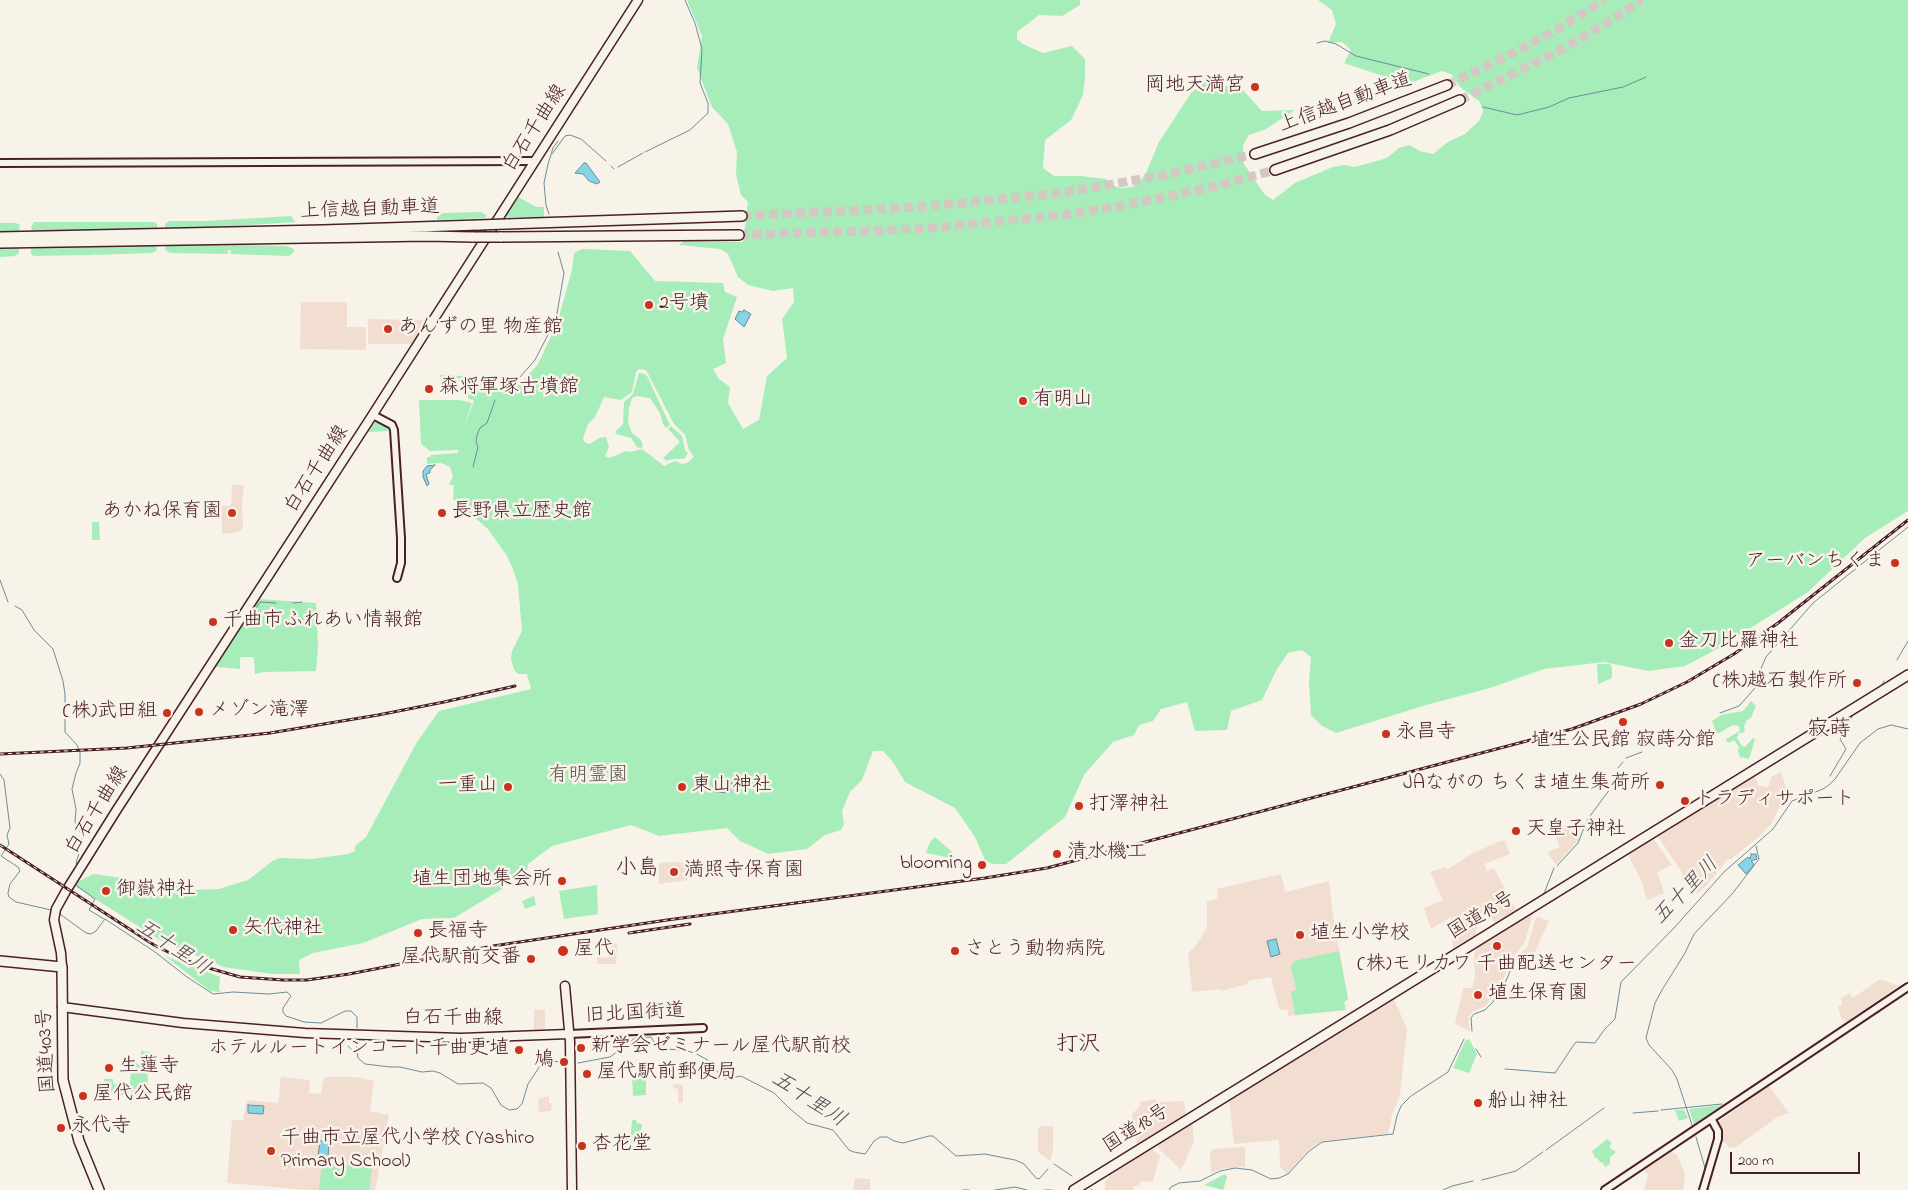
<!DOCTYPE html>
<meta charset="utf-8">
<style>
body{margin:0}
#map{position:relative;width:1908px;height:1190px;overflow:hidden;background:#f7f3e8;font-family:"Indie Flower",sans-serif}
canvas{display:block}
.scale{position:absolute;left:1730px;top:1152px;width:130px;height:22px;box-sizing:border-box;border:2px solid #4a1f2b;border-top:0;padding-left:6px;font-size:15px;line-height:18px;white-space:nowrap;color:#4a1f2b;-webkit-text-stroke:4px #f7f3e8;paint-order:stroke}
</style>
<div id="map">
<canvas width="1908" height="1190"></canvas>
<div class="scale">200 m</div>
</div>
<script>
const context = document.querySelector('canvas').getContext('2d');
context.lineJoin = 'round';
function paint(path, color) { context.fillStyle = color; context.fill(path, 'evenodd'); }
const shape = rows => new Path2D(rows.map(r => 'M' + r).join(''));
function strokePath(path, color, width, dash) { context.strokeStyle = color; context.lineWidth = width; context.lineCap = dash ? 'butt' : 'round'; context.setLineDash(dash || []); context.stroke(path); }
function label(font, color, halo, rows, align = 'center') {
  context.font = font + ' "Indie Flower","Klee One",sans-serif'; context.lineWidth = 5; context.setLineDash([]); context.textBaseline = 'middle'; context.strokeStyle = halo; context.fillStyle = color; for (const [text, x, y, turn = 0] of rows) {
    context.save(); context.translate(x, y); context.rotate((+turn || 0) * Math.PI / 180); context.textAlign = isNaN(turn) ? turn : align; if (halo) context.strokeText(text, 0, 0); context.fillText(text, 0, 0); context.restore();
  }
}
paint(shape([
 [301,302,347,302,347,327,366,327,366,350,300,349],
 [368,319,428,320,413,344,368,344],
 [232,485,244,485,242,503,243,527,239,532,222,534,222,506,231,506],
 [1781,772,1789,796,1781,804,1771,824,1761,835,1731,859,1728,859,1706,886,1696,894,1657,835,1754,775,1759,786,1768,787,1771,777],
 [1579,826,1579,838,1577,842,1556,865,1547,852,1560,847,1554,833,1566,828,1567,830],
 [1653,838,1672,865,1657,872,1664,893,1647,900,1641,880,1627,853],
 [1500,841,1505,841,1510,854,1484,864,1487,871,1494,868,1517,912,1496,926,1489,914,1480,919,1476,930,1476,936,1453,948,1451,917,1431,929,1424,908,1443,900,1430,872,1445,867,1447,870,1471,854],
 [679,862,692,863,687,880,659,884,659,863],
 [1281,874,1285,892,1329,881,1333,916,1348,999,1344,1002,1346,1010,1288,1016,1288,1009,1280,1010,1279,1008,1271,977,1248,981,1248,984,1221,991,1220,989,1192,992,1188,953,1195,947,1205,931,1207,925,1207,901,1218,899,1217,889],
 [1534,910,1525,942,1511,960,1502,982,1486,1006,1472,1012,1468,1017,1470,1031,1455,1024,1463,988,1472,988,1475,976,1474,954,1478,945],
 [1539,917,1549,921,1533,956,1522,954,1521,952,1527,947,1536,918],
 [617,943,616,964,597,964,597,957,608,958,608,945],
 [1880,979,1899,986,1846,1022,1844,1020,1842,1021,1838,1007,1842,1005,1841,998,1849,993,1853,998],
 [1393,998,1407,1028,1400,1095,1392,1115,1388,1134,1322,1141,1308,1150,1287,1174,1280,1167,1279,1140,1234,1144,1229,1099],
 [534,1009,545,1010,545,1029,534,1030],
 [281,1077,310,1080,309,1093,321,1094,324,1077,356,1077,374,1081,370,1111,389,1115,375,1190,308,1190,227,1183,232,1120,243,1120,247,1100,278,1103],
 [674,1084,683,1085,683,1103,678,1103,678,1089,673,1088],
 [1769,1086,1789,1113,1779,1116,1736,1147,1729,1148,1721,1138,1723,1134,1718,1122],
 [549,1096,549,1103,552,1103,551,1111,539,1112,538,1099],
 [1156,1099,1157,1102,1184,1101,1186,1117,1137,1145,1132,1114,1140,1106,1140,1102],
 [1192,1122,1194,1142,1181,1170,1158,1148,1157,1143],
 [1042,1126,1053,1126,1053,1151,1050,1161,1038,1152,1038,1128],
 [1245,1147,1245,1167,1224,1168,1211,1173,1210,1152,1213,1149],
 [1150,1148,1160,1156,1153,1182,1140,1181,1139,1186,1133,1186,1133,1190,1105,1190,1105,1182,1109,1178,1108,1175],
 [1672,1152,1677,1155,1685,1174,1683,1190,1644,1190,1648,1175,1644,1170],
 [855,1178,870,1179,870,1190,853,1190]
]), '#f1ded0');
paint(shape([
 [687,0,1080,0,1080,5,1062,16,1039,15,1017,32,1017,39,1023,44,1043,53,1072,46,1085,59,1085,77,1083,95,1071,120,1045,140,1043,168,1054,176,1081,176,1106,179,1110,184,1120,188,1133,187,1145,175,1159,142,1191,93,1205,82,1242,89,1262,111,1295,110,1266,129,1249,135,1243,145,1244,164,1265,195,1273,200,1295,183,1333,167,1345,165,1354,167,1370,163,1387,158,1399,148,1409,145,1420,151,1433,154,1448,142,1465,134,1479,121,1483,112,1480,102,1460,87,1451,74,1442,71,1407,84,1344,63,1351,50,1342,42,1328,43,1336,24,1332,10,1318,0,1908,0,1908,511,1865,538,1808,592,1717,649,1685,666,1648,671,1604,662,1544,669,1490,688,1426,705,1336,733,1322,726,1311,715,1309,683,1311,657,1302,650,1288,653,1277,669,1262,700,1231,711,1227,730,1195,731,1187,702,1161,709,1153,721,1139,725,1134,735,1113,742,1084,775,1065,817,1006,864,992,864,985,860,975,837,955,808,905,782,893,762,883,751,873,751,862,780,850,792,842,811,844,824,841,830,825,835,807,849,768,854,740,841,727,828,659,836,631,825,552,846,528,864,527,874,514,879,506,875,502,889,454,918,422,919,363,943,313,953,299,960,300,974,272,974,224,967,163,942,75,886,79,881,94,874,129,879,146,896,166,895,170,891,178,895,185,896,194,890,219,889,248,880,274,860,280,858,312,859,348,854,355,851,355,846,366,837,417,742,439,711,531,689,527,674,518,674,514,670,511,659,512,651,522,631,518,584,512,567,507,556,488,529,453,499,454,485,449,485,453,476,450,467,441,463,427,464,427,457,431,457,431,455,458,453,458,450,430,451,421,444,419,400,459,400,472,403,464,428,474,401,468,398,470,387,468,382,454,377,439,377,440,375,464,376,472,378,479,384,480,382,505,392,510,387,523,381,538,364,557,324,572,270,574,253,582,249,630,251,655,281,723,283,725,292,737,297,723,339,726,363,713,369,719,379,730,387,728,403,743,429,759,420,767,376,787,358,782,319,794,302,793,288,773,291,748,285,738,277,728,254,720,249,679,245,684,241,743,242,748,202,741,195,736,174,737,152,728,124,712,107,697,68,702,36],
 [639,369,646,370,674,424,685,435,689,450,694,457,687,463,682,464,675,461,664,466,642,449,630,452,626,451,610,458,605,456,609,447,606,437,599,438,590,444,585,443,583,438,588,424,595,417,604,397,621,400,632,392,636,372],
 [518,197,536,207,544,207,544,217,504,217],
 [481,212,486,215,486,218,437,220,437,217,443,213],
 [291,216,295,222,205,228,165,228,165,224,169,221,206,221],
 [34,222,154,222,157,224,157,229,35,232,32,230,31,227],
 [0,223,16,223,20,225,19,232,0,232],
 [205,244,286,246,294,249,294,252,289,256,231,254,230,250,228,250,228,254,170,253,165,250,166,245],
 [155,245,157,250,152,253,95,255,94,253,93,255,33,256,31,253,31,248],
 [0,248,19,248,19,253,15,256,0,257],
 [639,373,645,374,647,376,670,425,666,428,663,424,660,413,650,398,636,396,632,398,629,408,628,422,632,433,641,440,643,447,640,448,637,447,631,438,616,434,615,432,623,424,624,402,633,394],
 [377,422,387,428,388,431,368,432,374,423],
 [671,426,682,436,685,450,688,453,684,459,673,459,667,461,663,458,680,442,668,429],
 [92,522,99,522,100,540,92,540],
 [259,599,316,603,318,647,316,671,264,672,255,674,254,660,253,657,240,657,240,669,215,667],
 [1597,664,1610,664,1612,668,1612,678,1598,684],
 [1751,701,1756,706,1751,718,1747,720,1744,726,1745,732,1739,733,1737,738,1742,746,1745,747,1753,738,1755,739,1749,759,1740,757,1738,751,1739,747,1734,740,1729,743,1726,741,1726,739,1740,731,1739,726,1733,725,1719,733,1714,732,1715,729,1712,721,1721,715,1743,711],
 [935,837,951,851,955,859,926,853,930,842],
 [170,883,179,887,191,888,191,892,183,895,178,894,170,890],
 [597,885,598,914,564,919,559,891],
 [534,896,536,905,525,909,522,901],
 [1339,951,1348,999,1344,1002,1346,1010,1295,1015,1291,992,1296,990,1291,966,1294,961],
 [165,956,220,977,219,989,221,992,210,991],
 [1469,1039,1477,1054,1469,1073,1453,1068,1465,1041],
 [141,1051,149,1052,147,1064,148,1086,138,1087,138,1093,129,1092,129,1095,105,1095,104,1079,113,1079,113,1084,130,1085,131,1066,134,1063,141,1064],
 [646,1075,646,1095,633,1096,632,1076],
 [1722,1105,1694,1124,1689,1109],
 [1675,1110,1684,1110,1688,1118,1679,1121],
 [632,1120,636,1120,637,1123,642,1124,640,1142,633,1144,630,1144],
 [1607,1139,1612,1143,1609,1147,1616,1152,1610,1157,1610,1164,1605,1167,1603,1163,1600,1162,1597,1158,1595,1158,1592,1151],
 [322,1163,372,1167,369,1190,319,1190],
 [1225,1174,1227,1177,1223,1190,1204,1185]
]), '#a6edba');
const water = shape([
 [584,163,586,163,600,182,597,184,589,181,583,174,575,173,584,163],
 [744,310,751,314,744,327,735,319,739,311,742,312,744,310],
 [435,465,430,470,430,473,426,474,429,484,427,486,423,477,423,471,427,466,435,465],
 [716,780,729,781,732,784,730,793,714,792,713,786,716,780],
 [1751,854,1756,854,1757,859,1751,861,1754,864,1753,866,1746,874,1738,865,1748,857,1750,859,1751,854],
 [1276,939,1280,954,1271,957,1267,941,1276,939],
 [248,1105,264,1106,263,1114,248,1113,248,1105],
 [320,1141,329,1142,328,1158,318,1157,320,1141]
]);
paint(water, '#86d4e5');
strokePath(water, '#6e8c9b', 1);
strokePath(shape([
 [1317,43,1325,41,1336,44,1356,56,1429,74],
 [1483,107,1517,115,1549,107,1569,98,1623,87,1646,77],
 [645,152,690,130,708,113,708,103,700,83,702,49,695,23,685,0],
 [552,154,565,136,570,135,581,139,606,161],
 [611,166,614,169],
 [618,167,643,153],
 [549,214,546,205,544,183,548,164,553,148,558,141],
 [520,377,535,360,556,319,564,273,558,252],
 [473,467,478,447,476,442,477,435,480,428,487,423,495,400],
 [0,580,8,602],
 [293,603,302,602],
 [15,606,22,610,34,630,53,649,63,681,65,694,65,732,77,745,80,752,80,763,76,773,72,789,76,809,75,822,82,836,81,847,76,863,78,865],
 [254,622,255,610,260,602,276,603],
 [1897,660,1908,641],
 [1759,673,1766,657,1813,603,1908,527],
 [1872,692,1882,685,1884,681],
 [1720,713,1739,706,1755,688],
 [1679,733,1683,731],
 [1653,747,1658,744],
 [1626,758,1642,752],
 [1618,768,1623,762],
 [0,774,4,780,10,828,7,835,9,844,1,856,18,867,20,871,10,884,8,893,9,897,16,902,51,910],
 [1830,776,1846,749,1840,739,1854,713,1863,708],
 [1557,866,1578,843,1587,820,1613,785,1614,779],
 [77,886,95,899,89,910,104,919],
 [1543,896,1554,868],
 [60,914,86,933,91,934,96,931,105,919,155,952,187,977,213,994,233,992,269,994,287,992,291,996,283,1008,283,1012,286,1016,304,1022,321,1023,345,1011,351,1011,357,1017,357,1028],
 [1472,1031,1471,1018,1474,1014,1485,1010,1492,1003,1505,983,1516,958],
 [341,1040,344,1044],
 [356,1041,358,1058,365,1064,390,1067,400,1067,422,1072,433,1071,440,1073,458,1084,483,1083,491,1088,501,1105,509,1110,517,1109,522,1104,528,1084,542,1063,546,1061,563,1062],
 [348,1046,356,1054],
 [1476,1049,1481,1057],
 [578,1063,610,1057,635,1038,651,1037,657,1047,664,1049,683,1050,695,1053,711,1062,721,1077,725,1079,741,1076,774,1093,789,1108,807,1123,833,1130,849,1150,854,1152,865,1154,874,1141,880,1137,887,1137,894,1141,903,1143,929,1136,933,1136,956,1156,985,1154,1015,1160,1024,1164,1036,1178,1039,1179,1048,1169],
 [1505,1069,1555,1073,1575,1043,1577,1042,1595,1043,1604,1030,1615,1019,1621,982,1674,928,1724,872,1773,829,1792,801,1823,789,1829,785,1835,779,1860,743,1878,729,1891,725,1908,729],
 [1661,1110,1722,1104],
 [1633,1113,1658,1111],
 [1692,1125,1677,1079,1672,1070,1649,1045,1646,1038,1655,1003,1662,990,1685,953,1694,934,1732,894,1759,859,1756,846],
 [1696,1137,1705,1168],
 [1546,1150,1604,1108],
 [1054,1164,1072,1176],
 [1482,1180,1516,1171,1543,1152],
 [1091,1189,1092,1190],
 [963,1190,969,1190],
 [995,1190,1015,1187,1027,1190],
 [1045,1190,1052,1190],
 [1169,1190,1171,1187,1179,1183,1200,1181,1220,1171,1235,1168,1252,1170,1271,1179,1279,1178,1288,1174,1308,1152,1322,1142,1393,1134,1397,1116,1401,1106,1411,1096,1448,1072,1464,1039],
 [1443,1190,1452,1186,1473,1181],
 [1708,1190,1709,1181]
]), '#6e8c9b', 1);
strokePath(shape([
 [1447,85,1505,57,1551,33,1604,0],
 [1460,100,1559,51,1600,27,1642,0],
 [742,216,919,207,1061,193,1165,175,1255,154],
 [739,235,921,229,1063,215,1115,207,1170,196,1216,186,1275,170]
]), '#d4c9c2', 9, [9, 4.5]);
const minor = shape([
 [0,163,534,161],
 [373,415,392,425,394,430,401,538,401,563,397,578],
 [569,1034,703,1028],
 [1605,1190,1908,987],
 [1703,1190,1718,1139,1718,1131,1712,1120]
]);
const major = shape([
 [62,967,61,953,54,920,56,909,66,891,116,811,368,422,638,0],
 [565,986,570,1041,572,1190],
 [62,1007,183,1023,305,1033,461,1038,569,1034]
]);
const highway = shape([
 [1255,154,1349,123,1447,85],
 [1275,170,1390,130,1460,100],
 [506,224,742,216],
 [0,237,323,230,479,225],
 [500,237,739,235],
 [0,243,427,236,473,237],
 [0,961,62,967,63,1080,79,1141,99,1190],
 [1074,1190,1908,675]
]);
strokePath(minor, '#4a1f2b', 10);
strokePath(major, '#4a1f2b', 11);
strokePath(highway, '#4a1f2b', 12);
strokePath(minor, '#f7f3e8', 6);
strokePath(major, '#f7f3e8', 8);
strokePath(highway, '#f7f3e8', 9);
const rail = shape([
 [0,754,127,748,270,733,378,715,444,702,515,686],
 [0,845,154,945,174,955,195,964,240,977,283,980,307,980,349,974,493,946,667,920,985,878,1047,868,1572,729,1641,704,1687,682,1734,654,1778,623,1908,520],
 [629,933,690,924]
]);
strokePath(rail, '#4a1f2b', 3);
strokePath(rail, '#f7f3e8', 1, [4]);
const highwayBridge = shape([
 [479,225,506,224],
 [473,237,500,237]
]);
strokePath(highwayBridge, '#4a1f2b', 12, []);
strokePath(highwayBridge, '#f7f3e8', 9);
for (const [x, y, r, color] of [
 [1255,87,5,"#c8321e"],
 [649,305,5,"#c8321e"],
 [388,329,5,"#c8321e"],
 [429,389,5,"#c8321e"],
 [1023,401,5,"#c8321e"],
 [232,513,5,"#c8321e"],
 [442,513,5,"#c8321e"],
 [1895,563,5,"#c8321e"],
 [213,622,5,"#c8321e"],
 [1669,643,5,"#c8321e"],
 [1857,683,5,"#c8321e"],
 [199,712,5,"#c8321e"],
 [167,713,5,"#c8321e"],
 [1623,722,5,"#c8321e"],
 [1386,734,5,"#c8321e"],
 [1660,785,5,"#c8321e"],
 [508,787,5,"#c8321e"],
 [682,787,5,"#c8321e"],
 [1685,801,5,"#c8321e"],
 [1079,806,5,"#c8321e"],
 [1516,831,5,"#c8321e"],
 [1057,854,5,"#c8321e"],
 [982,865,5,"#c8321e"],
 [674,872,5,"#c8321e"],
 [562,881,5,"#c8321e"],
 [106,891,5,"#c8321e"],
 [233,930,5,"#c8321e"],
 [418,933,5,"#c8321e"],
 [1300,935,5,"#c8321e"],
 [1497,946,5,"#c8321e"],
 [563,951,6,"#c8321e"],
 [955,951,5,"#c8321e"],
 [531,959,5,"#c8321e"],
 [1478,995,5,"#c8321e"],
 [581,1048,5,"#c8321e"],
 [519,1050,5,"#c8321e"],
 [564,1062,5,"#c8321e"],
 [109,1068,5,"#c8321e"],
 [587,1074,5,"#c8321e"],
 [83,1096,5,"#c8321e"],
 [1478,1103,5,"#c8321e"],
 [61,1128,5,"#c8321e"],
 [582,1146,5,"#c8321e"],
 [271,1151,5,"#c8321e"]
]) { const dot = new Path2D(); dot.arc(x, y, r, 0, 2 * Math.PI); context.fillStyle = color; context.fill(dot); strokePath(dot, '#f7f3e8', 2); }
label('20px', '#4a1f2b', '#f7f3e8', [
 ["岡地天満宮",1245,87,"right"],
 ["2号墳",659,305],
 ["あんずの里 物産館",398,329],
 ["森将軍塚古墳館",439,389],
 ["有明山",1033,401],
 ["あかね保育園",222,513,"right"],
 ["長野県立歴史館",452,513],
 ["アーバンちくま",1885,563,"right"],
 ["千曲市ふれあい情報館",223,622],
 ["金刀比羅神社",1679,643],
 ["(株)越石製作所",1847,683,"right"],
 ["メゾン滝澤",209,712],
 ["(株)武田組",157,713,"right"],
 ["永昌寺",1396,734],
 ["埴生公民館 寂蒔分館",1623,742,"center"],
 ["JAながの ちくま埴生集荷所",1650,785,"right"],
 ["一重山",498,787,"right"],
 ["東山神社",692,787],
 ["トラディサポート",1695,801],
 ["打澤神社",1089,806],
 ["天皇子神社",1526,831],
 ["清水機工",1067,854],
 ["blooming",972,865,"right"],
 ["満照寺保育園",684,872],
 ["埴生団地集会所",552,881,"right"],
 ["御嶽神社",116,891],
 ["矢代神社",243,930],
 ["長福寺",428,933],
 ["埴生小学校",1310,935],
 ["屋代",574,951],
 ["さとう動物病院",965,951],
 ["屋代駅前交番",521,959,"right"],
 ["(株)モリカワ 千曲配送センター",1497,966,"center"],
 ["埴生保育園",1488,995],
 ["新学会ゼミナール屋代駅前校",591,1048],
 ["ホテルルートインコート千曲更埴",509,1050,"right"],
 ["鳩",554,1062,"right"],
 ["生蓮寺",119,1068],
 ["屋代駅前郵便局",597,1074],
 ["屋代公民館",93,1096],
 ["船山神社",1488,1103],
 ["永代寺",71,1128],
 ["千曲市立屋代小学校 (Yashiro",281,1140],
 ["Primary School)",281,1163],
 ["杏花堂",592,1146]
], 'left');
label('20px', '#4a1f2b', '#f7f3e8', [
 ["上信越自動車道",1346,104,-20],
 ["白石千曲線",536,129,-57],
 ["上信越自動車道",370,211,-2],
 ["白石千曲線",318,470,-57],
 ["白石千曲線",98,811,-58],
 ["国道18号",1482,917,-31],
 ["旧北国街道",635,1015,-3],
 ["白石千曲線",453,1020],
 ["国道403号",48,1051,-93],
 ["国道18号",1137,1130,-32]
]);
label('20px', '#61524f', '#f7f3e8', [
 ["有明霊園",588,777]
]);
label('italic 21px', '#594c5a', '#f7f3e8', [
 ["五十里川",1687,892,-46],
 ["五十里川",172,949,34],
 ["五十里川",808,1101,33]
]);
label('22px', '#4a1f2b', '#f7f3e8', [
 ["寂蒔",1829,731],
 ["小島",637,870],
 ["打沢",1078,1046]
]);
</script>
